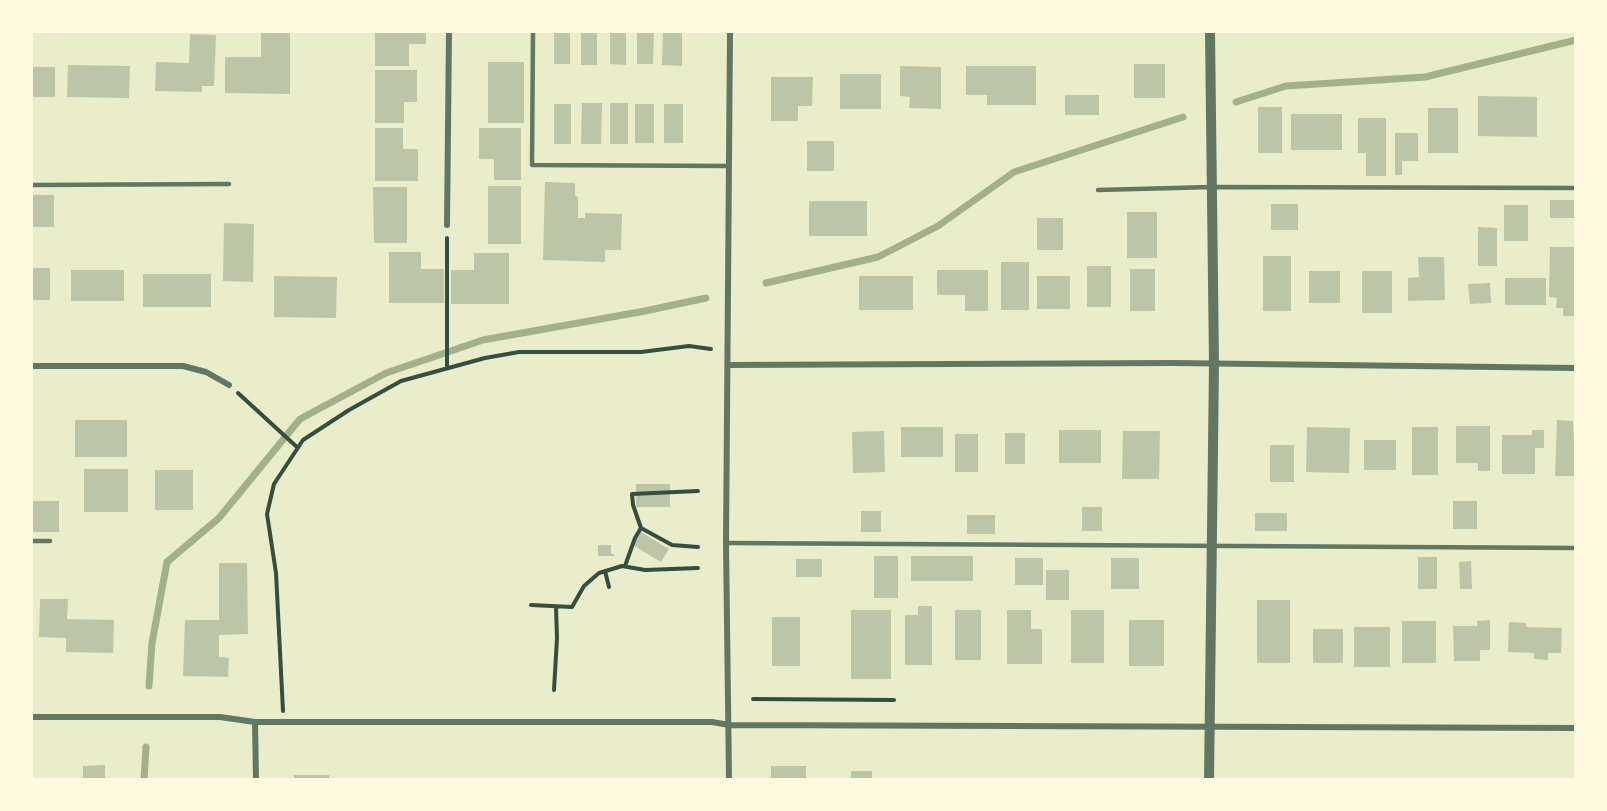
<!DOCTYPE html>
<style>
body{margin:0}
#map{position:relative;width:1607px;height:811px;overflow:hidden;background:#e9edc9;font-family:Barlow,sans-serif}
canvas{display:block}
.frame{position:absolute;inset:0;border:33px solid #fefae0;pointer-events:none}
</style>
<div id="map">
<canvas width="1607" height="811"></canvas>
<div class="frame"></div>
</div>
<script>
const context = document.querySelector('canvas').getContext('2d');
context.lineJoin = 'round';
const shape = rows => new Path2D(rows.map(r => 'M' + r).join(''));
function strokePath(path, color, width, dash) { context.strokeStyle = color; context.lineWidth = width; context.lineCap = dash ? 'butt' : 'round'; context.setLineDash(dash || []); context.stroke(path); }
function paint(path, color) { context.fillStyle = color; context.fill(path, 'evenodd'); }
strokePath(shape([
 [1236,102,1286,86,1425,77,1576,40],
 [766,283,878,257,938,226,1014,172,1183,117],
 [149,686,152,643,167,562,219,518,300,419,386,373,483,340,645,311,706,298],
 [144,780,146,747]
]), '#a3b18a', 7);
paint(shape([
 [261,32,290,32,290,94,225,93,225,57,261,57],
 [375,32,426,32,426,44,409,44,409,66,375,66],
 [554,32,570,32,570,64,554,64],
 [581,32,597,32,597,65,581,65],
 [610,32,626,32,626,65,610,64],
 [637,32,654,32,653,64,637,64],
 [663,32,682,32,682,66,662,65],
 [190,34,216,35,214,86,202,86,202,92,155,91,156,62,189,63],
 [488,62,524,62,524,123,488,123],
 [1134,64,1165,64,1165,98,1134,98],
 [68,65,130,66,129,98,67,97],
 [900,66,941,67,941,109,909,108,910,97,900,96],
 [966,66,1036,66,1036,105,987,105,987,95,966,95],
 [32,67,55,67,55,97,32,97],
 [375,70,417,70,417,102,404,102,404,123,375,123],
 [840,74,881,74,881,109,840,109],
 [771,77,813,77,812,106,798,106,798,121,771,121],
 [1065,95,1099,95,1099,115,1065,115],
 [1478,96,1537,97,1537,137,1478,136],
 [582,103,602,103,601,144,581,144],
 [610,103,628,103,628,144,610,144],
 [554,104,571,104,571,144,554,144],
 [635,104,654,104,654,143,635,143],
 [664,104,683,104,683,143,664,143],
 [1258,107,1282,107,1282,153,1258,153],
 [1428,108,1458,108,1458,153,1428,153],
 [1291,114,1342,114,1342,150,1291,150],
 [1358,118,1386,118,1386,176,1366,176,1366,153,1358,153],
 [375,128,403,128,403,149,418,149,418,181,375,181],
 [479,128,521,128,521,180,494,180,494,159,479,159],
 [1395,133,1418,133,1418,161,1402,161,1402,175,1395,175],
 [807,141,834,141,834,171,807,171],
 [545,182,575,183,575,196,578,197,578,218,585,218,585,213,622,214,621,250,605,250,605,262,543,260],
 [488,186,521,186,521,244,488,244],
 [373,187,407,187,407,243,374,243],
 [32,195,54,195,54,227,32,227],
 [1550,200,1575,200,1575,218,1550,218],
 [809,201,867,201,867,236,809,236],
 [1271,204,1298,204,1298,230,1271,230],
 [1504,205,1528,205,1528,241,1504,241],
 [1127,212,1157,212,1157,258,1127,258],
 [1037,218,1063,218,1063,250,1037,250],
 [224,223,254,224,253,282,223,281],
 [1478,227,1497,228,1497,266,1478,266],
 [1550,247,1576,247,1576,316,1563,316,1563,308,1556,308,1557,298,1549,297],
 [389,252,421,252,421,269,444,269,444,303,389,303],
 [474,253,509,253,509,304,451,304,451,270,474,270],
 [1263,256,1291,256,1291,311,1263,311],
 [1418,257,1444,257,1445,300,1408,301,1408,278,1419,277],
 [1001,262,1029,262,1029,310,1001,310],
 [1087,266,1111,266,1111,307,1087,307],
 [32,268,50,268,50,300,32,300],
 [1130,269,1155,269,1155,311,1130,311],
 [71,270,124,270,124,301,71,301],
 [937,270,988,270,988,311,965,311,965,295,937,295],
 [1309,271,1340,271,1340,303,1309,303],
 [1362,271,1392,271,1392,313,1362,313],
 [143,274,211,274,211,307,143,307],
 [274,276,337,277,336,318,274,317],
 [859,276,913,276,913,310,859,310],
 [1037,276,1070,276,1070,309,1037,309],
 [1505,278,1546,278,1546,305,1505,305],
 [1490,283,1491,303,1470,304,1468,284],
 [75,420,127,420,127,457,75,457],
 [1557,420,1573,421,1576,476,1555,476],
 [1456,426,1490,426,1490,471,1478,471,1478,463,1456,463],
 [901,427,943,427,943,457,901,457],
 [1307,427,1350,428,1349,473,1306,472],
 [1412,427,1438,427,1438,475,1412,475],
 [1059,430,1101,430,1101,463,1059,463],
 [1532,430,1544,430,1544,448,1535,448,1535,474,1502,474,1502,435,1532,435],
 [884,431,885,472,853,473,852,432],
 [1123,431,1160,431,1159,479,1122,479],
 [1005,433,1025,433,1025,464,1005,464],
 [955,434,978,434,978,472,955,472],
 [1364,440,1396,440,1396,470,1364,470],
 [1270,445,1294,445,1294,482,1270,482],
 [84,469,128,469,128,512,84,512],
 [155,470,193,470,193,510,155,510],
 [636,484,670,484,670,507,636,507],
 [32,501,59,501,59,532,32,532],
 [1453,501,1477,501,1477,529,1453,529],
 [1082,507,1102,507,1102,531,1082,531],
 [861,511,881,511,881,532,861,532],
 [1255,513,1287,513,1287,531,1255,531],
 [967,515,995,515,995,534,967,534],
 [641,532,669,549,661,562,633,545],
 [598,545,611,545,611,554,614,554,614,556,598,556],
 [874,556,898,556,898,598,874,598],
 [911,556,973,556,973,581,911,581],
 [1418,557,1437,557,1437,589,1418,589],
 [1015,558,1043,558,1043,585,1015,585],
 [1111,558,1139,558,1139,589,1111,589],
 [796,559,822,559,822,577,796,577],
 [1471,561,1472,589,1460,589,1459,562],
 [219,563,247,563,248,634,219,635,219,657,229,658,228,677,183,676,185,620,219,620],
 [1046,570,1069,570,1069,600,1046,600],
 [40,599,68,599,67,619,114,620,113,653,66,652,66,638,39,637],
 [1257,600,1290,600,1290,663,1257,663],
 [918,606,932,606,932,665,905,665,905,615,918,615],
 [851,610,891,610,891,679,851,679],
 [955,610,981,610,981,660,955,660],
 [1007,610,1031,610,1031,629,1042,629,1042,664,1007,664],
 [1071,610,1104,610,1104,663,1071,663],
 [772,617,800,617,800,666,772,666],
 [1129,620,1164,620,1164,666,1129,666],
 [1490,620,1490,650,1480,650,1480,661,1454,661,1453,626,1477,626,1477,621],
 [1402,621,1436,621,1436,663,1402,663],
 [1509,622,1526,623,1526,627,1562,628,1561,653,1548,653,1548,660,1534,659,1534,653,1508,652],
 [1354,627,1390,627,1390,667,1354,667],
 [1313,629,1343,629,1343,663,1313,663],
 [105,765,105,780,83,780,83,766],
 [771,766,806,766,806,780,771,780],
 [851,771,872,771,872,780,851,780],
 [294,775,329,775,329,780,294,780]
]), '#bcc5a7');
strokePath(shape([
 [447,238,447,368],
 [238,393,298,448],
 [641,528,672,545,698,547],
 [625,566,635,538,641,528,633,505,632,494,698,491],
 [605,571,609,587],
 [531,605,572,607,584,586,599,573,622,566,645,570,698,568],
 [554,690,557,638,556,607],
 [753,699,894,700],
 [283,711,276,573,267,514,274,484,303,440,349,410,401,381,485,358,519,352,641,352,689,346,711,349]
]), '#344e41', 4);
strokePath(shape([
 [533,32,532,165,729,166],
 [32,185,229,184],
 [1098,190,1212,187,1576,188],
 [32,541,50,541],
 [726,543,1576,548]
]), '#617663', 4.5);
strokePath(shape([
 [447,225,449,32],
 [728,365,1173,363,1576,368],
 [32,366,183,366,206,372,229,385],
 [32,717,220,717,255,722,712,722,729,725,1576,728],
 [255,722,256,780],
 [729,780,726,543,730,32]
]), '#617663', 6);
strokePath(shape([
 [1209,780,1214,364,1210,32]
]), '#617663', 10);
</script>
